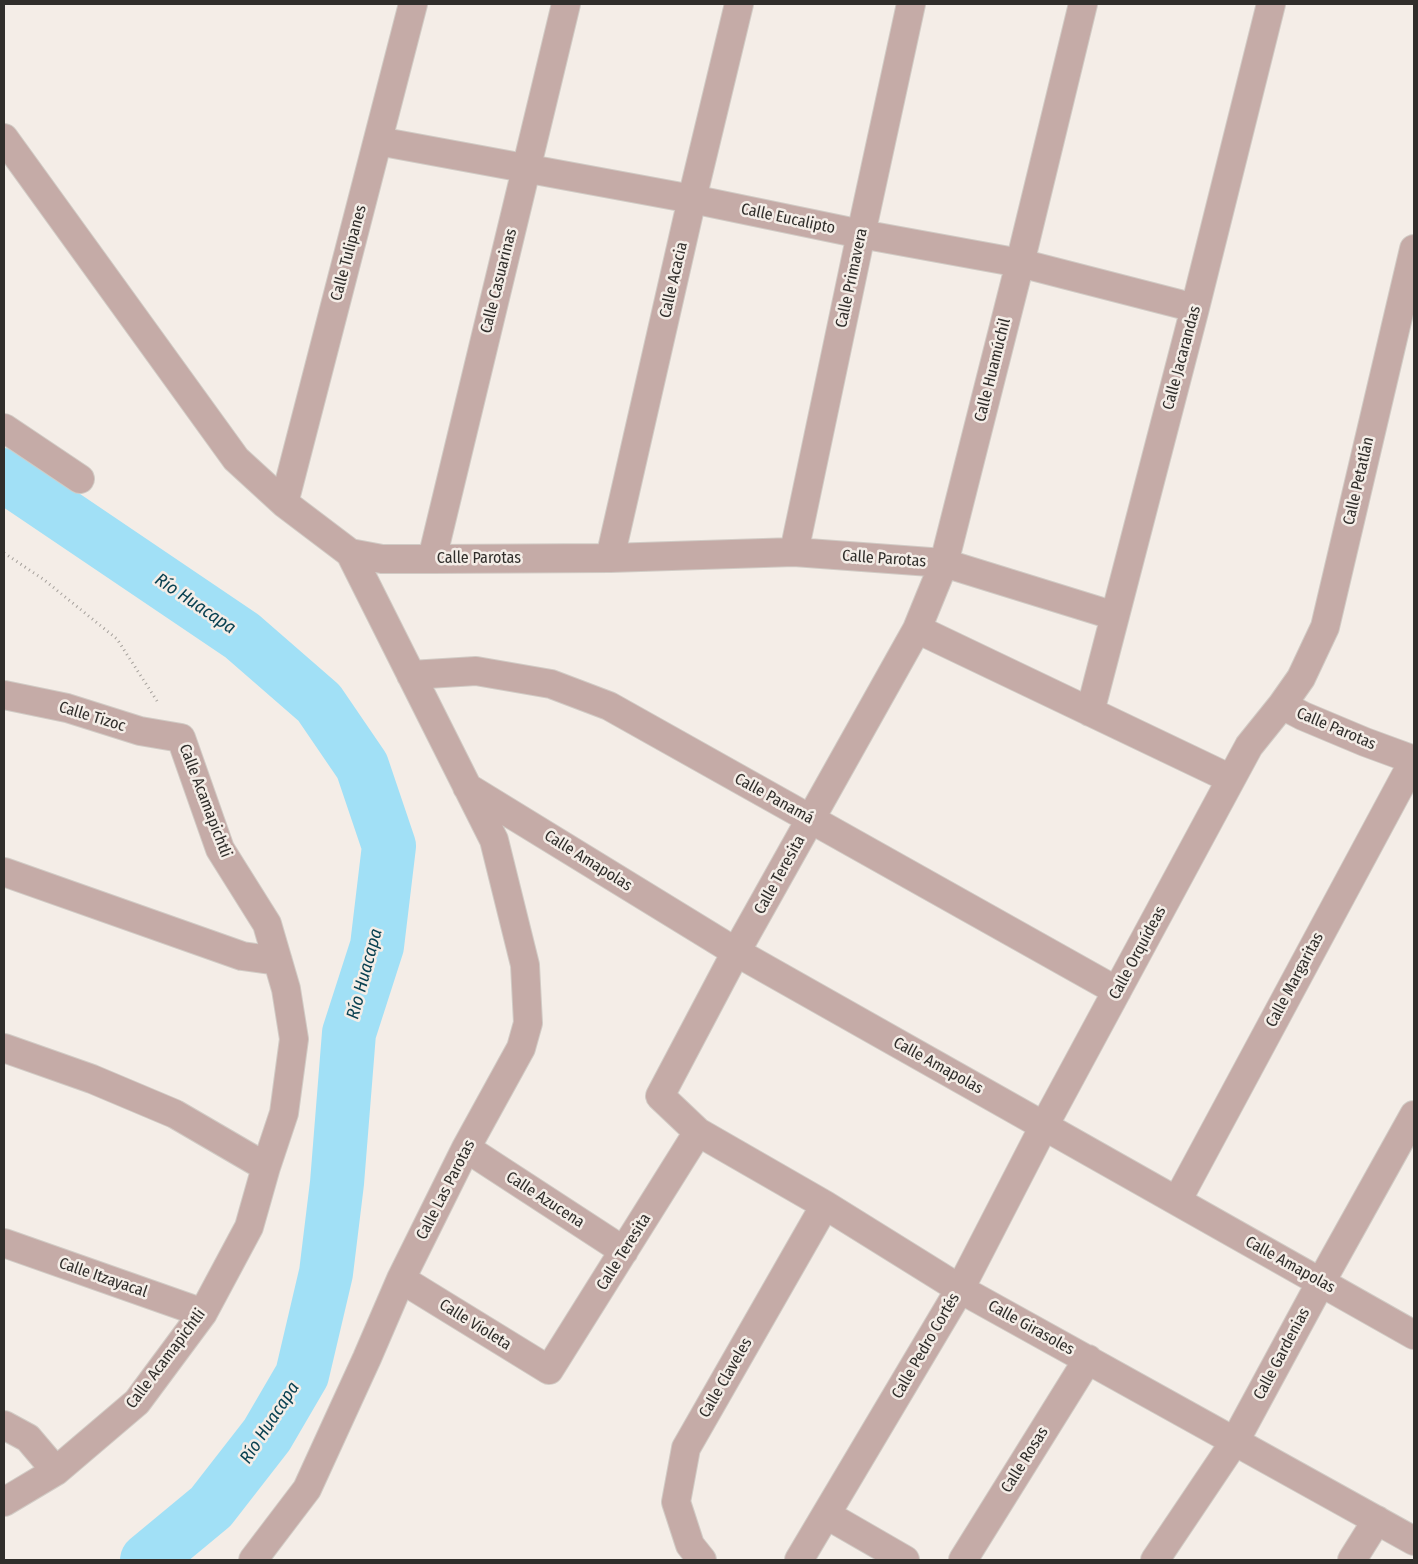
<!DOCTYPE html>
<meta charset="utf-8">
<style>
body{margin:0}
#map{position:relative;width:1418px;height:1564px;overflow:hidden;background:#f4ede7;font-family:"Fira Sans Condensed",sans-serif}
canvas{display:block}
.frame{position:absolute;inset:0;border:5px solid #302e2b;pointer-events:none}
</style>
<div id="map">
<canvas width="1418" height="1564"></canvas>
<div class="frame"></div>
</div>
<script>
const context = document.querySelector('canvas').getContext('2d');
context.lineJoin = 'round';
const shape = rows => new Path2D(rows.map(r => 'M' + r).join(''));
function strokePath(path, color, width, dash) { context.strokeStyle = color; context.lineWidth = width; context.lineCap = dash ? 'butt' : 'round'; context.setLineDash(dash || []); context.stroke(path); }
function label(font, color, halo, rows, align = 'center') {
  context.font = font + ' "Fira Sans Condensed",sans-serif'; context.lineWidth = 5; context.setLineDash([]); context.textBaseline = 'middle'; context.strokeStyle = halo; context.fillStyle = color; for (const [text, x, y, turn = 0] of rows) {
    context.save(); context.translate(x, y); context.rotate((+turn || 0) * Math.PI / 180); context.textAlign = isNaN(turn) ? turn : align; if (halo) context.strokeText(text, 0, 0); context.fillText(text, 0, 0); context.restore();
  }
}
strokePath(shape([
 [4,475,242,636,319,703,362,766,389,846,377,946,349,1033,337,1183,326,1273,302,1375,267,1435,211,1507,147,1560]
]), '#a1e0f6', 54);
const minor = shape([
 [1083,4,1020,263,944,563,917,629,736,952,660,1096,698,1132,825,1205,960,1289,1414,1541],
 [4,138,236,459,284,503,350,553,494,840,525,965,528,1023,521,1048,466,1148,401,1279,367,1358,307,1489,253,1560],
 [378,141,692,199,861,234,1020,263,1195,308],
 [4,428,80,479],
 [284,503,413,4],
 [794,552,861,234,911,4],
 [350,553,382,559,432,559,610,558,794,552,944,563,1115,616],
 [610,558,692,199,739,4],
 [432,559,566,4],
 [917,629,1231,779],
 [411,675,476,671,551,684,609,706,1117,991],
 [4,695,67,708,140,731,181,738,220,849,267,924,286,989,294,1039,284,1113,266,1167,249,1227,203,1313,137,1402,56,1471,4,1502],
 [1282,705,1303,716,1365,742,1414,760],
 [1090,712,1195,308,1271,4],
 [467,787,736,952,1414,1335],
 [4,872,242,956,278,961],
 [4,1048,92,1079,175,1114,266,1167],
 [466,1148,624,1251],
 [1177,1201,1414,760],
 [4,1243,203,1313],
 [401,1279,549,1370,698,1132],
 [4,1425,28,1438,56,1471],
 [827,1515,905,1560],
 [702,1560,690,1545,676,1502,686,1448,825,1205],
 [799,1560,960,1289,1044,1126,1249,746,1282,705,1301,678,1325,627,1414,249],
 [963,1560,1088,1359],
 [1155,1560,1235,1441,1321,1282,1414,1115],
 [1352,1560,1377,1520]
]);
strokePath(minor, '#d1cbc5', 30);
strokePath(shape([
 [4,553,43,579,117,639,159,704]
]), '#a6a19c', 3, [1, 4]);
strokePath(minor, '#c5aba7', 28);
label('16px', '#302e2b', '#f4ede7', [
 ["Calle Eucalipto",788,219,12],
 ["Calle Tulipanes",349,253,-75],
 ["Calle Primavera",852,278,-78],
 ["Calle Acacia",674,280,-77],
 ["Calle Casuarinas",499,281,-76],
 ["Calle Jacarandas",1182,358,-75],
 ["Calle Huamúchil",993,370,-76],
 ["Calle Petatlán",1359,481,-77],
 ["Calle Parotas",479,559],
 ["Calle Parotas",884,559,4],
 ["Calle Tizoc",92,717,17],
 ["Calle Parotas",1336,729,23],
 ["Calle Panamá",774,799,29],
 ["Calle Acamapichtli",205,801,69],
 ["Calle Amapolas",588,861,32],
 ["Calle Teresita",780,875,-61],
 ["Calle Orquídeas",1138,953,-62],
 ["Calle Margaritas",1295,980,-62],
 ["Calle Amapolas",938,1066,29],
 ["Calle Las Parotas",446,1190,-63],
 ["Calle Azucena",545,1200,33],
 ["Calle Teresita",624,1252,-58],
 ["Calle Amapolas",1290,1265,29],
 ["Calle Itzayacal",103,1278,19],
 ["Calle Violeta",475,1325,32],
 ["Calle Girasoles",1031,1328,29],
 ["Calle Pedro Cortés",926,1346,-60],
 ["Calle Gardenias",1282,1354,-62],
 ["Calle Acamapichtli",166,1359,-53],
 ["Calle Claveles",726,1378,-60],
 ["Calle Rosas",1025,1460,-58]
]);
label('italic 18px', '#094151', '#f4ede7', [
 ["Río Huacapa",195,604,34],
 ["Río Huacapa",365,974,-75],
 ["Río Huacapa",270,1423,-57]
]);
</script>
